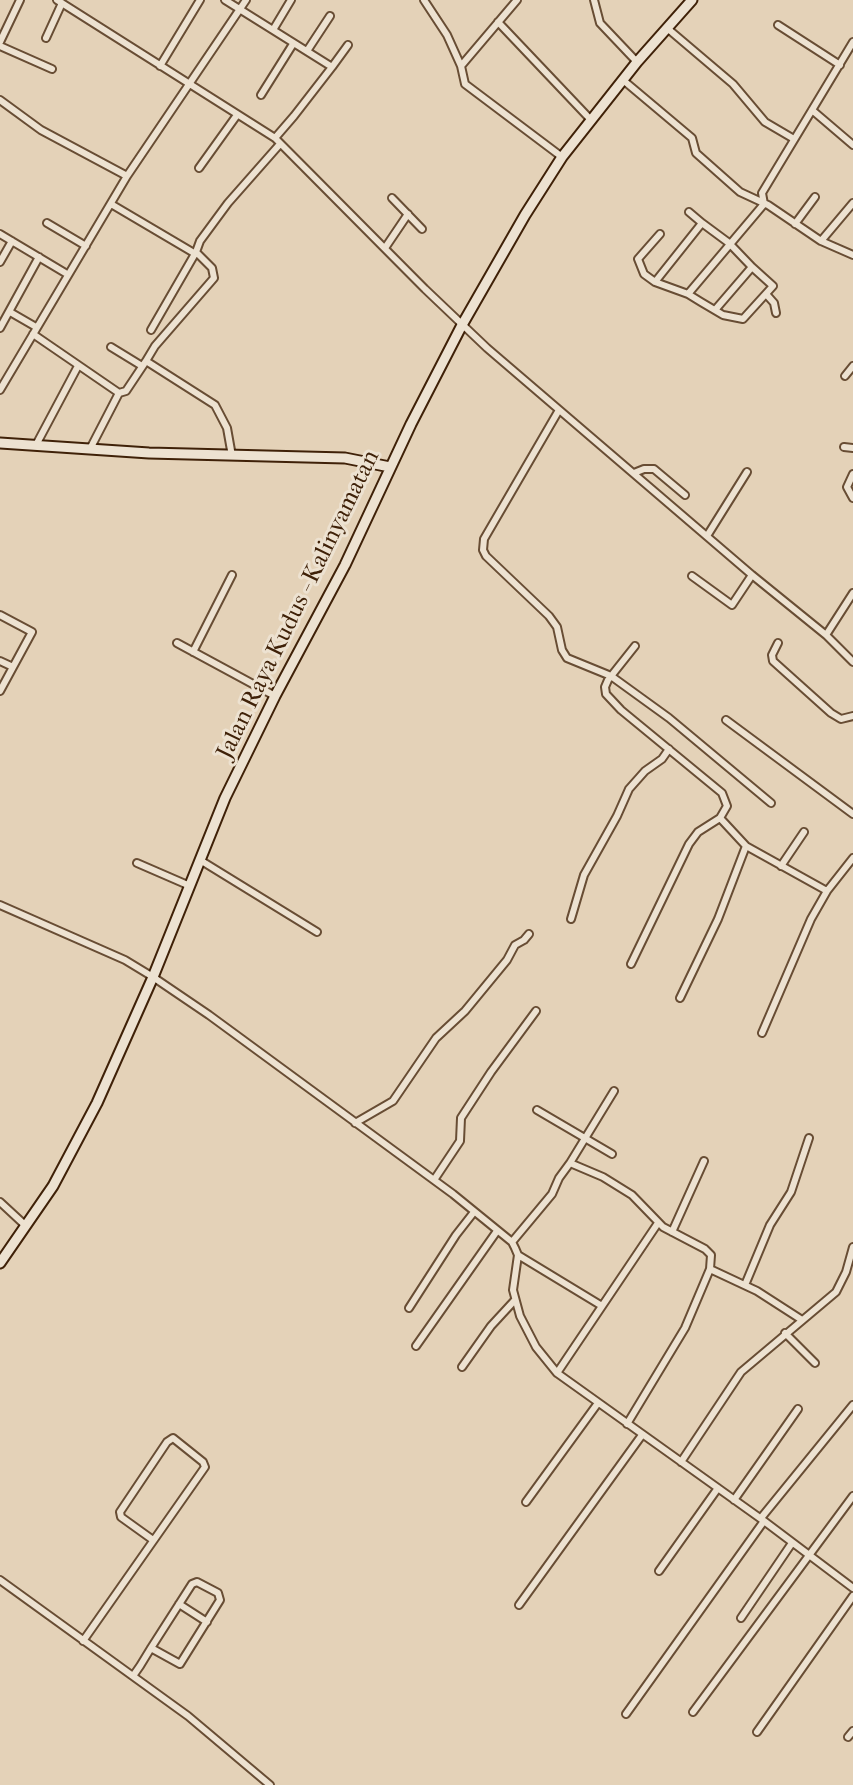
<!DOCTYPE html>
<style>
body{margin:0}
canvas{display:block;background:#e4d2b8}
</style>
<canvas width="853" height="1785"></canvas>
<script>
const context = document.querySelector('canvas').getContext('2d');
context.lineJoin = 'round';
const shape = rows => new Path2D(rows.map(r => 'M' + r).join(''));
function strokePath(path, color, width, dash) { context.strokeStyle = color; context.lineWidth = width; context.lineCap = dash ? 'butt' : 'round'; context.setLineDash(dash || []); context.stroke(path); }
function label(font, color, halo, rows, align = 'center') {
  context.font = font + ' "IM FELL French Canon",serif'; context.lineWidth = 6; context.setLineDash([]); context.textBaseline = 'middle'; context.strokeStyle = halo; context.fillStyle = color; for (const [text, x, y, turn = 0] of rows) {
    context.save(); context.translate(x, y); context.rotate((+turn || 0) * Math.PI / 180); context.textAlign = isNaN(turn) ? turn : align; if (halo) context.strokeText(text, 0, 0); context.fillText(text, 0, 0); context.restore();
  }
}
const street = shape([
 [57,0,275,138,425,289,487,348,752,575,826,635,853,662],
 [225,0,332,67,294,116,275,138],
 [424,0,447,35,461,66,465,84,562,157],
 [594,0,600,23,637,62],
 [498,22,591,120],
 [778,25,840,65],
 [667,28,733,84,765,122,794,139],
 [273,30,291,0],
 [46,38,62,3],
 [0,42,20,0],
 [0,46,52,69],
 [307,51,330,16],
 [160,66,200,0],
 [461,66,517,0],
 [332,67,348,45],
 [623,80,692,138,696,153,740,192,768,205,821,241,853,255],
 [261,95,293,44],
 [0,100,41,130,127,176],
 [812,110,853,145],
 [199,168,237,115],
 [392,198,422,229],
 [111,204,194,253],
 [689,212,702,223],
 [47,223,86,246],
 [795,224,815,197],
 [0,234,67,274],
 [660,234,638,259,644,274,655,282,688,294,701,302,723,315,743,319,773,286,752,267,715,310],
 [821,241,853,203],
 [385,248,408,214],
 [0,262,12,241],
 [655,282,702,223,729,243,752,267],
 [688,294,764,204,762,193,853,42],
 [766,294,774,303,776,313],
 [10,312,36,327],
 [0,328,39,257],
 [151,330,196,252],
 [33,334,119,393,126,391,146,361],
 [111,347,142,366],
 [845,376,853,366],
 [0,390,127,176,246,0],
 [559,410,484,539,483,550,486,556,549,616,557,627,562,650,567,658,611,676,669,718,771,803],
 [36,445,78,366],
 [844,447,853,448],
 [90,449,119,393],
 [232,456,227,428,215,405,146,361,155,346,214,278,212,268,196,252,200,241,228,203,280,144],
 [634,473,644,469,654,469,685,495],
 [853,474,847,487,853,498],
 [707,536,747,472],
 [692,576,732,605,752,575],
 [0,615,32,632,0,691],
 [826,635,853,593],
 [177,643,275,696],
 [778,643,772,655,773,661,831,713,841,719,853,716],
 [193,652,232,575],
 [0,661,13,667],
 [726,720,853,814],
 [720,818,746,846,827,891],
 [200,860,317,932],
 [137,863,190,886],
 [781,866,804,832],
 [0,905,125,960,153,977,209,1015,453,1194,512,1242,515,1248,518,1255,513,1290,520,1316,536,1347,557,1373,764,1521,853,1588],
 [571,919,584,875,617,816,629,789,645,771,662,759,669,749],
 [631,964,689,844,698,832,720,818,727,806,722,793,621,710,606,694,605,687,608,680,635,646],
 [680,998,718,919,746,846],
 [762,1033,811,919,827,891,853,858],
 [537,1110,612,1154],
 [355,1123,393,1101,436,1038,465,1011,507,960,515,945,524,940,529,934],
 [570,1163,614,1091],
 [434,1180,460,1141,461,1118,491,1072,536,1011],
 [0,1202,26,1226],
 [672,1232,704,1161],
 [512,1242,552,1194,559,1178,570,1163,603,1177,632,1195,663,1227,705,1249,711,1255,710,1269],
 [518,1255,602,1306],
 [745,1285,770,1225,791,1192,809,1138],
 [409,1308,456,1235,474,1212],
 [785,1333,815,1363],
 [416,1346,497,1231],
 [462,1367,491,1326,515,1300],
 [557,1373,658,1223],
 [627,1424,685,1328,710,1269,757,1291,802,1320],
 [681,1462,741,1372,836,1292,846,1272,853,1247],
 [734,1500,798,1409],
 [526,1502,598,1403],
 [761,1518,853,1405],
 [659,1571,718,1488],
 [0,1580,188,1716,270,1785],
 [179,1604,207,1622],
 [519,1605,642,1435],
 [741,1618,792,1543],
 [83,1641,205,1467,203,1462,173,1438,167,1442,120,1512,121,1517,153,1540],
 [133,1676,140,1666,151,1648,192,1584,197,1582,218,1593,220,1600,180,1664,151,1648],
 [693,1712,853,1496],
 [626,1714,764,1521],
 [757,1732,853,1596],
 [848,1737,853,1731]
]);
const secondary = shape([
 [0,443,149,453,345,458,390,467],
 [0,1263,53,1186,97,1103,153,977,225,798,275,696,345,565,411,424,462,325,525,215,562,157,637,62,692,0]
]);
strokePath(street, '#684d34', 10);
strokePath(secondary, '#3f2108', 13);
strokePath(street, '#ede2d1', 6);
strokePath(secondary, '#ede2d1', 9);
label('24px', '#3f2108', '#ede2d1', [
 ["Jalan Raya Kudus - Kalinyamatan",299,605,-64]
]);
</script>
